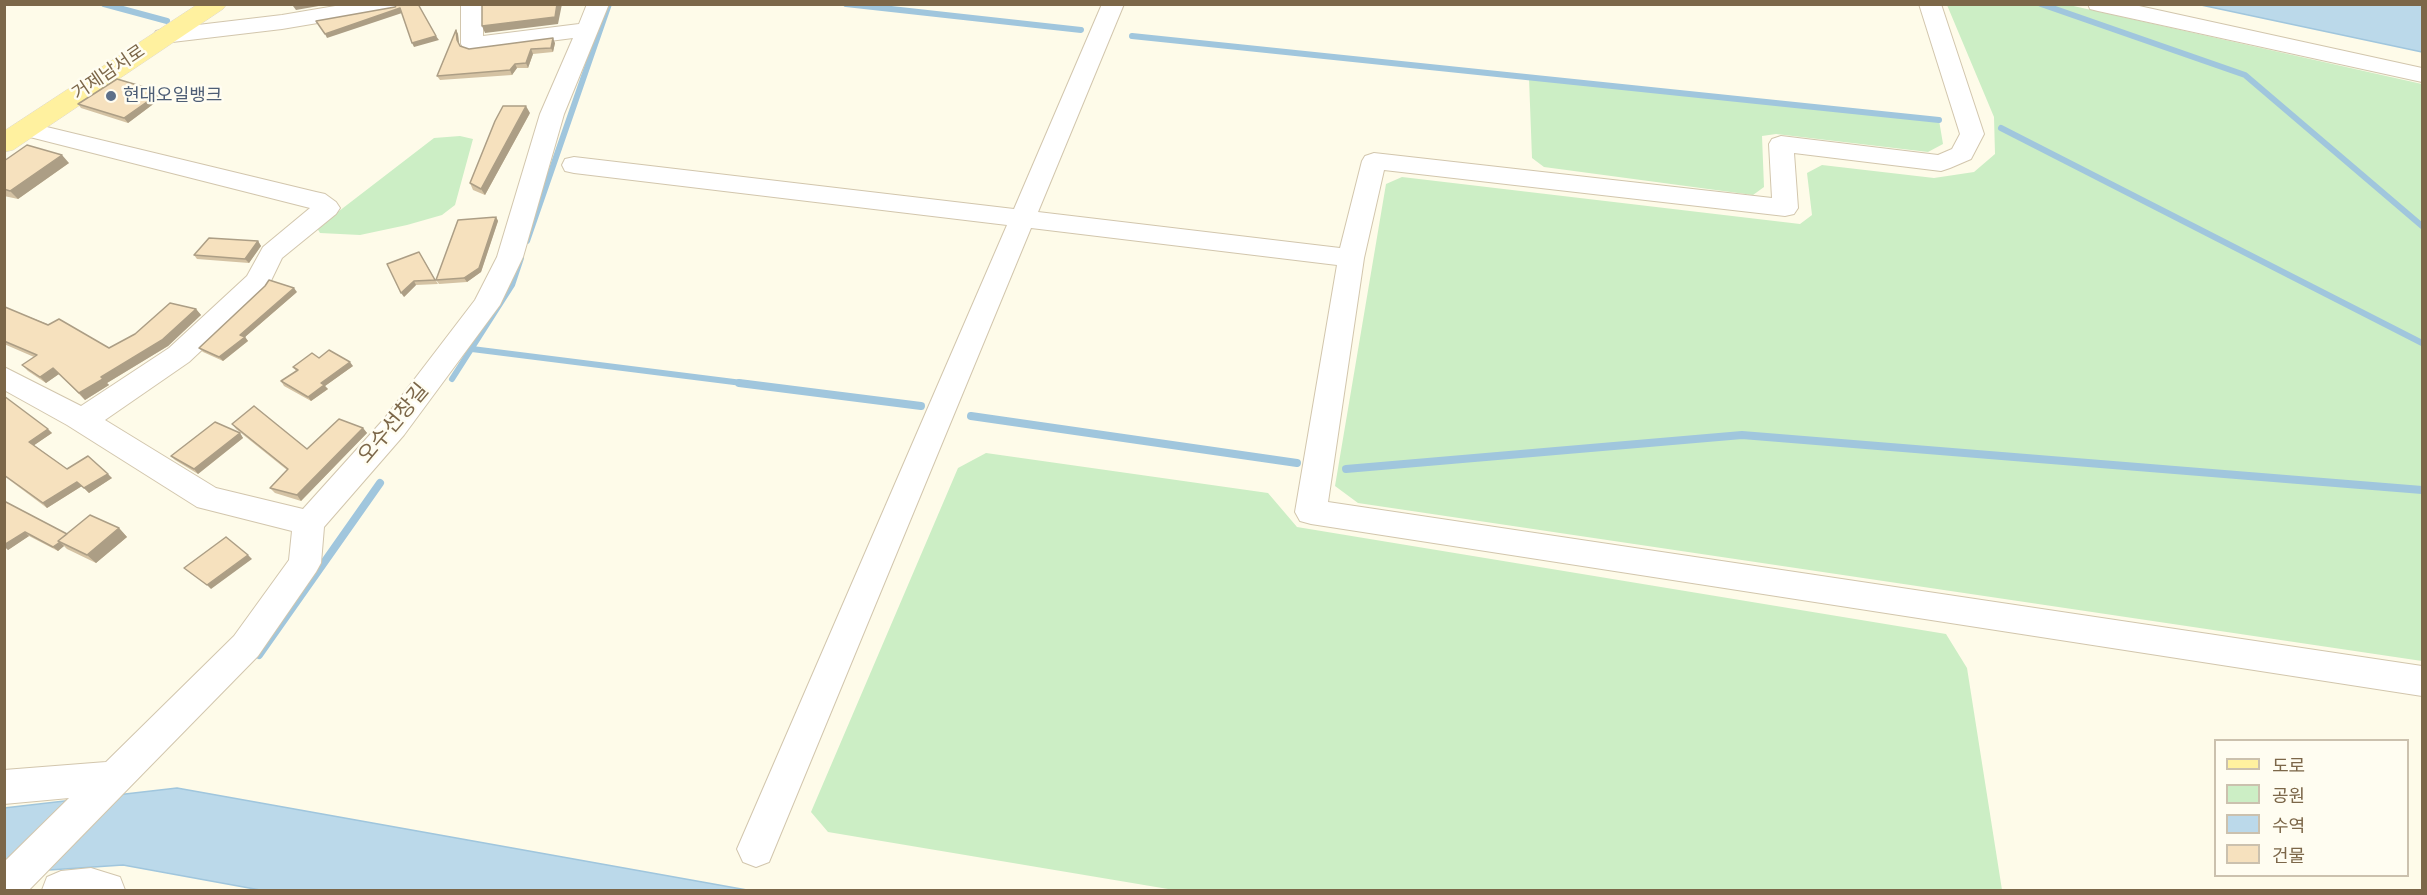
<!DOCTYPE html>
<meta charset="utf-8">
<style>
body{margin:0}
#map{position:relative;width:2427px;height:895px;overflow:hidden;background:#fefbe9;font-family:"Varela Round","Noto Sans KR",sans-serif}
canvas{display:block}
.frame{position:absolute;inset:0;border:6px solid #7c6749;pointer-events:none}
.legend{position:absolute;left:2214px;top:739px;width:195px;height:138px;box-sizing:border-box;background:#fffdf1;border:2px solid #cbc1ae;margin:0;padding:8px 10px;list-style:none;font-size:18px;color:#7c6749}
.legend li{display:flex;align-items:center;gap:12px;height:30px}
.legend b{width:30px;border:2px solid #cbc1ae}
</style>
<div id="map">
<canvas width="2427" height="895"></canvas>
<div class="frame"></div>
<ul class="legend">
<li><b style="height:8px;background:#fff19f"></b>도로</li>
<li><b style="height:16px;background:#cceec5"></b>공원</li>
<li><b style="height:16px;background:#bbd9ea"></b>수역</li>
<li><b style="height:16px;background:#f6e1be"></b>건물</li>
</ul>
</div>
<script>
const context = document.querySelector('canvas').getContext('2d');
context.lineJoin = 'round';
function paint(path, color) { context.fillStyle = color; context.fill(path, 'evenodd'); }
const shape = rows => new Path2D(rows.map(r => 'M' + r).join(''));
function strokePath(path, color, width, dash) { context.strokeStyle = color; context.lineWidth = width; context.lineCap = dash ? 'butt' : 'round'; context.setLineDash(dash || []); context.stroke(path); }
function label(font, color, halo, rows, align = 'center') {
  context.font = font + ' "Varela Round","Noto Sans KR",sans-serif'; context.lineWidth = 5; context.setLineDash([]); context.textBaseline = 'middle'; context.strokeStyle = halo; context.fillStyle = color; for (const [text, x, y, turn = 0] of rows) {
    context.save(); context.translate(x, y); context.rotate((+turn || 0) * Math.PI / 180); context.textAlign = isNaN(turn) ? turn : align; if (halo) context.strokeText(text, 0, 0); context.fillText(text, 0, 0); context.restore();
  }
}
paint(shape([
 [1947,5,2069,5,2422,84,2422,661,1358,503,1335,486,1386,184,1402,177,1800,224,1812,215,1807,173,1822,165,1934,178,1974,172,1995,154,1994,117],
 [1529,78,1939,120,1943,144,1928,152,1776,134,1762,136,1764,187,1753,195,1544,167,1532,158],
 [460,136,473,139,455,205,442,215,407,225,360,235,320,233,317,228,434,138],
 [986,453,1268,493,1297,527,1946,634,1967,668,2002,890,1174,890,828,832,811,812,958,468]
]), '#cceec5');
const water = shape([
 [2201,5,2422,5,2422,52,2201,5],
 [177,788,747,890,260,890,123,865,5,873,4,808,177,788]
]);
paint(water, '#bbd9ea');
strokePath(water, '#a0c6dd', 1.5);
strokePath(shape([
 [104,4,167,21],
 [846,4,1081,30],
 [2041,4,2245,75,2422,226],
 [1132,36,1939,120],
 [2001,128,2422,343],
 [527,241,609,4],
 [472,349,750,384],
 [452,379,512,285,521,258]
]), '#a0c6dd', 6);
strokePath(shape([
 [739,383,921,406],
 [971,416,1297,463],
 [1346,469,1742,435,2422,490],
 [259,655,380,483]
]), '#a0c6dd', 8);
const minor = shape([
 [347,4,399,4,397,9,389,11,282,29,164,43,156,41,153,36,156,31,164,29,282,15,347,4],
 [461,4,483,4,483,36,579,24,587,4,609,4,564,114,523,257,500,305,404,435,324,527,321,563,316,572,258,656,29,890,4,890,4,862,69,798,4,804,4,770,106,762,234,636,289,560,292,531,197,507,67,425,4,390,4,367,81,406,169,348,247,276,263,247,310,208,18,134,14,129,18,124,26,122,316,192,325,194,336,202,340,208,336,214,282,258,267,289,189,362,105,420,216,488,303,509,384,419,475,300,497,257,540,114,573,38,472,51,464,49,461,44,461,4],
 [1102,4,1124,4,1038,212,1340,248,1362,161,1365,156,1374,153,1772,198,1769,144,1772,139,1781,136,1938,155,1952,149,1960,134,1919,4,1941,4,1984,134,1971,159,1950,168,1941,171,1794,153,1798,208,1794,214,1785,216,1384,170,1364,258,1328,502,2422,666,2422,696,1311,524,1300,521,1295,512,1337,265,1031,228,769,862,756,867,743,862,737,849,1007,225,574,173,565,171,562,165,565,159,574,157,1014,209,1102,4],
 [2088,4,2130,4,2422,68,2422,82,2098,11,2090,9,2088,4],
 [91,868,120,877,125,890,42,890,47,877,61,871,91,868]
]);
const major = shape([
 [198,4,227,4,223,9,13,150,4,152,4,131,198,4]
]);
strokePath(minor, '#d2c6ad', 2);
strokePath(major, '#ddd7d0', 1);
paint(minor, '#fff');
paint(major, '#fff19f');
paint(shape([
 [456,30,458,34,459,44,460,46,469,49,555,43,553,52,533,54,528,68,517,68,512,75,440,80,437,76],
 [161,92,164,96,128,123,81,108,78,104],
 [530,113,485,195,473,190,470,183],
 [4,161,69,163,18,199,4,196],
 [496,217,498,221,481,272,467,282,439,284,436,280],
 [258,241,261,246,249,263,197,259,194,255],
 [419,252,438,284,416,285,404,297],
 [297,292,245,337,248,341,223,361,203,352,199,348],
 [4,307,109,348,196,309,201,315,168,346,107,383,109,385,85,400,59,374,46,383,28,371,22,365,34,357,4,344],
 [319,358,353,366,325,386,328,389,311,401,284,386,281,381,296,371,293,367],
 [4,396,52,433,34,445,67,469,112,478,89,493,82,486,47,508,4,476],
 [232,424,307,449,363,428,367,433,301,501,275,493,270,488,287,470,236,429],
 [240,433,243,438,198,474,175,460,171,456],
 [4,501,67,534,119,528,127,537,96,563,67,549,64,546,58,551,29,536,8,550,4,546]
]), '#d4c2a3');
paint(shape([
 [300,4,330,4,296,10,293,6],
 [557,4,562,4,558,24,485,33,482,26],
 [400,8,402,13,327,38,325,34],
 [456,30,458,34,459,44,457,40],
 [436,36,439,40,414,47,412,43],
 [553,38,555,43,553,52,551,48],
 [531,49,533,54,528,68,526,63],
 [515,64,517,68,512,75,510,70],
 [161,92,164,96,128,123,124,118],
 [526,106,530,113,485,195,481,189],
 [62,155,69,163,18,199,10,191],
 [496,217,498,221,481,272,467,282,464,278],
 [258,241,261,246,249,263,245,259],
 [414,281,416,285,404,297,401,293],
 [294,288,297,292,245,337,248,341,223,361,219,357,240,335],
 [196,309,201,315,168,346,107,383,109,385,85,400,79,393],
 [350,362,353,366,325,386,328,389,311,401,308,397,321,383],
 [53,368,59,374,46,383,40,377],
 [363,428,367,433,301,501,297,495],
 [48,429,52,433,33,446,29,442],
 [240,433,243,438,198,474,194,469],
 [108,474,112,478,89,493,84,488],
 [77,482,82,486,47,508,43,503],
 [119,528,127,537,96,563,87,555],
 [25,532,29,536,8,550,4,546,4,545],
 [60,542,64,546,58,551,53,547],
 [248,555,252,559,211,589,207,585]
]), '#ac9e85');
const building = shape([
 [397,4,418,4,436,36,412,43,400,8,325,34,316,21,395,7,397,4],
 [482,4,557,4,555,17,482,26,482,4],
 [456,30,457,40,460,46,469,49,553,38,551,48,531,49,526,63,515,64,510,70,437,76,456,30],
 [117,79,161,92,124,118,78,104,117,79],
 [503,106,526,106,481,189,470,183,495,121,503,106],
 [27,145,62,155,10,191,4,189,4,161,27,145],
 [496,217,479,268,464,278,436,280,458,220,496,217],
 [209,238,258,241,245,259,194,255,209,238],
 [419,252,435,280,414,281,401,293,387,264,419,252],
 [269,280,294,288,240,335,245,337,219,357,199,348,265,286,269,280],
 [170,303,196,309,162,340,101,377,103,379,79,393,53,368,40,377,22,365,37,355,4,341,5,307,48,325,59,319,109,348,135,334,170,303],
 [329,350,350,362,321,383,324,385,308,397,281,381,298,370,293,367,312,353,319,358,329,350],
 [4,396,48,429,29,442,67,469,88,456,108,474,84,488,77,482,43,503,4,475,4,396],
 [254,406,307,449,339,419,363,428,297,495,270,488,288,469,232,424,254,406],
 [215,422,240,433,194,469,171,456,215,422],
 [4,501,67,534,58,541,60,542,53,547,25,532,4,545,4,501],
 [90,515,119,528,87,555,58,541,90,515],
 [226,537,248,555,207,585,184,568,226,537]
]);
paint(building, '#f6e1be');
strokePath(building, '#ac9e85', 1.5);
for (const [x, y, r, color] of [
 [111,96,6,"#5c6f8a"]
]) { const dot = new Path2D(); dot.arc(x, y, r, 0, 2 * Math.PI); context.fillStyle = color; context.fill(dot); strokePath(dot, '#fffdf1', 2); }
label('18px', '#7c6749', '#fffdf1', [
 ["거제남서로",109,73,-34]
]);
label('18px', '#4e5e75', '#fffdf1', [
 ["현대오일뱅크",123,96]
], 'left');
label('21px', '#7c6749', '#fffdf1', [
 ["오수선창길",394,424,-50]
]);
</script>
